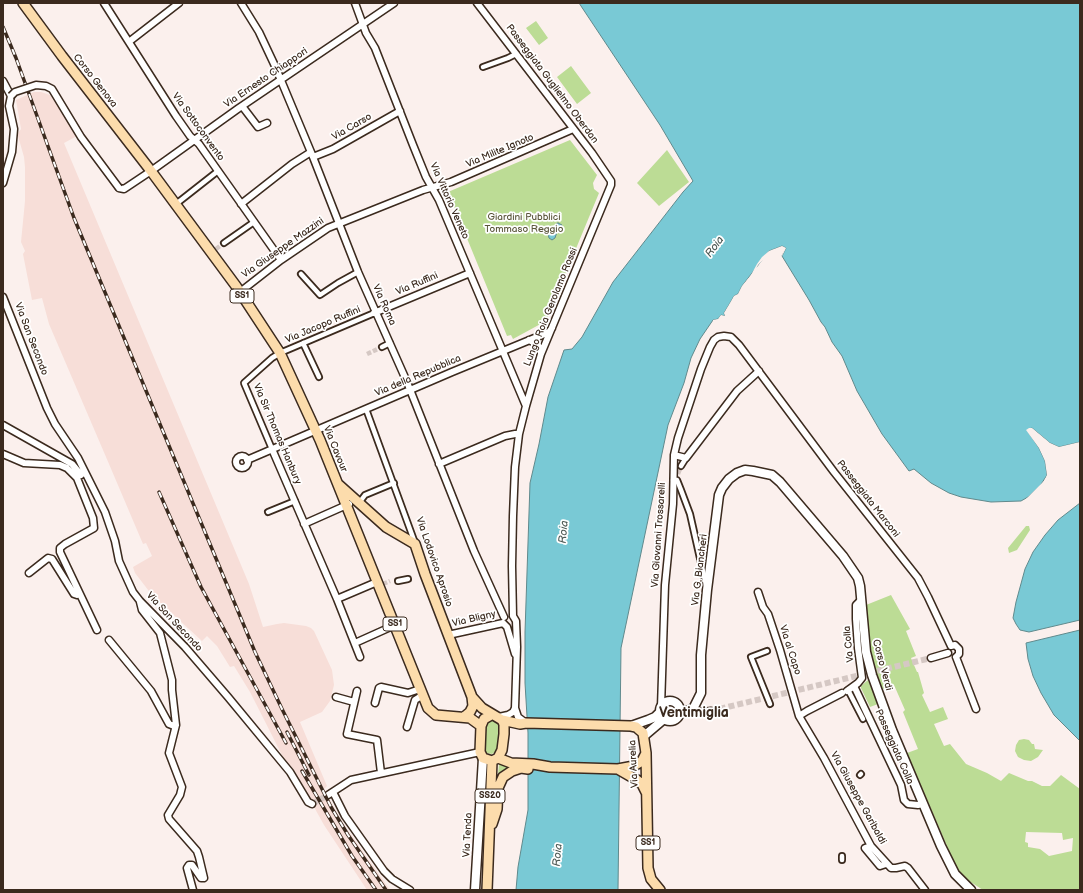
<!DOCTYPE html>
<style>
body{margin:0}
#map{position:relative;width:1083px;height:893px;overflow:hidden;background:#fbf0ed;font-family:"Balsamiq Sans",sans-serif}
canvas{display:block}
.frame{position:absolute;inset:0;border:4px solid #3b2a1e;pointer-events:none}
</style>
<div id="map">
<canvas width="1083" height="893"></canvas>
<div class="frame"></div>
</div>
<script>
const context = document.querySelector('canvas').getContext('2d');
context.lineJoin = 'round';
function paint(path, color) { context.fillStyle = color; context.fill(path, 'evenodd'); }
const shape = rows => new Path2D(rows.map(r => 'M' + r).join(''));
function strokePath(path, color, width, dash) { context.strokeStyle = color; context.lineWidth = width; context.lineCap = dash ? 'butt' : 'round'; context.setLineDash(dash || []); context.stroke(path); }
function label(font, color, halo, rows, align = 'center') {
  context.font = font + ' "Balsamiq Sans",sans-serif'; context.lineWidth = 3.5; context.setLineDash([]); context.textBaseline = 'middle'; context.strokeStyle = halo; context.fillStyle = color; for (const [text, x, y, turn = 0] of rows) {
    context.save(); context.translate(x, y); context.rotate((+turn || 0) * Math.PI / 180); context.textAlign = isNaN(turn) ? turn : align; if (halo) context.strokeText(text, 0, 0); context.fillText(text, 0, 0); context.restore();
  }
}
paint(shape([
 [34,92,41,92,50,95,77,136,64,143,249,584,263,627,277,624,284,623,306,626,311,628,314,631,332,670,334,685,330,701,322,712,300,722,327,786,324,789,332,804,347,829,390,890,367,890,324,825,293,769,285,761,250,692,234,666,230,667,217,646,207,636,202,641,152,595,135,573,133,567,152,556,146,543,143,544,109,464,49,324,42,298,32,300,23,254,25,251,21,242,25,201,25,167,24,157,18,136,18,133,21,129,16,100]
]), '#f7ded8');
paint(shape([
 [536,21,548,38,539,45,526,28],
 [571,66,591,93,577,104,557,77],
 [570,140,597,175,593,183,594,189,599,193,546,321,513,339,511,335,507,336,448,192],
 [667,150,689,182,659,206,637,183],
 [1026,526,1029,526,1030,530,1017,550,1009,553,1008,548],
 [891,595,910,629,906,631,916,656,911,658,917,672,918,672,924,693,922,695,930,712,943,707,948,719,934,724,944,746,950,744,966,764,987,773,1001,781,1009,773,1028,781,1032,781,1042,786,1050,786,1061,775,1080,789,1080,890,983,890,966,879,956,867,907,753,918,749,903,712,905,710,894,685,883,689,877,677,871,655,866,633,866,605],
 [1026,832,1062,833,1063,840,1073,838,1072,851,1049,856,1040,849,1028,847,1028,843,1025,842],
 [868,680,878,704,870,707,861,688,861,686],
 [491,719,495,720,499,723,501,727,498,750,492,754,486,753,484,751,485,725],
 [1024,739,1029,740,1032,744,1034,744,1035,749,1043,750,1038,757,1031,761,1024,760,1018,757,1015,751,1016,745,1019,740],
 [499,764,519,766,497,784]
]), '#bcdc95');
const water = shape([
 [579,3,1080,3,1080,442,1059,447,1050,443,1032,428,1027,430,1039,448,1045,461,1047,475,1040,486,1028,497,1021,501,991,502,961,497,949,493,931,483,914,469,909,471,882,434,857,391,842,356,832,342,825,327,821,322,809,300,782,256,786,248,782,246,769,251,742,286,738,294,734,296,730,303,724,313,725,316,721,315,718,319,713,320,700,339,691,358,684,383,668,425,621,648,618,890,516,890,518,867,528,810,528,733,525,683,525,632,530,483,539,444,548,397,564,350,572,349,582,337,613,282,683,192,693,181,660,125,579,3],
 [558,223,562,225,561,230,557,232,555,238,552,240,549,238,548,234,554,231,556,224,558,223],
 [1080,503,1080,620,1029,632,1020,630,1016,624,1013,618,1016,602,1025,569,1033,552,1045,535,1058,520,1080,503],
 [1080,630,1080,741,1054,715,1041,693,1033,676,1028,659,1026,643,1080,630]
]);
paint(water, '#79c9d5');
strokePath(water, '#60898c', 1);
paint(shape([
 [782,246,786,248,781,258,784,249,782,248,770,253,758,265,753,276,744,287,740,295,736,297,731,304,727,313,727,317,724,319,722,317,720,320,714,322,713,324,713,320,718,319,721,315,725,316,724,313,730,303,734,296,738,294,742,286,751,275,757,264,762,257,769,251],
 [1029,428,1032,428,1050,443,1059,447,1080,442,1080,444,1059,449,1049,444,1032,430,1029,431,1041,447,1047,460,1049,475,1041,487,1029,498,1022,503,1044,481,1047,475,1045,461,1039,448,1026,430]
]), '#fbf0ed');
strokePath(shape([
 [216,249,224,243],
 [367,354,382,347],
 [678,474,681,466],
 [383,584,390,581]
]), '#d5c8c4', 4.5, [4.5, 2]);
strokePath(shape([
 [711,711,931,658],
 [312,804,328,795]
]), '#d5c8c4', 6, [6, 3]);
const pedestrian = shape([
 [483,67,508,58,516,54],
 [176,204,218,171],
 [224,243,254,222],
 [301,274,320,295,338,283,358,272],
 [303,343,319,377],
 [382,347,390,343],
 [366,409,415,543],
 [272,449,244,383,272,358,280,353,372,314],
 [681,466,686,458],
 [673,480,677,480,681,490,690,514,706,585],
 [359,503,365,495,394,483],
 [268,512,295,501],
 [398,581,408,579],
 [767,651,751,657,770,704],
 [848,690,863,719],
 [860,775,861,774],
 [842,856,842,860]
]);
const minor = shape([
 [104,3,176,116,190,136,199,144,281,260],
 [241,3,259,32,275,66,313,157,358,272,407,382,474,551,504,617],
 [355,3,366,33,375,48,413,145,426,177,439,200,526,406],
 [477,3,592,153,611,181,611,185,541,354,526,406,519,434,515,467,513,516,512,566,513,616],
 [130,41,179,3],
 [3,81,11,96,9,106,14,129,12,152,3,183],
 [242,106,258,127,267,123],
 [313,157,333,149,400,111],
 [119,188,124,189,151,171,239,108,394,3],
 [241,204,292,164,311,152],
 [240,292,281,260,328,228,423,190,451,182,573,129],
 [3,297,47,408,55,424,78,458,105,512,115,541,119,561,133,592,140,601,185,647,228,697,290,772,308,802,312,804],
 [374,313,470,273],
 [529,340,537,344,541,350,541,354],
 [3,425,72,464,81,475],
 [272,449,337,599,360,657],
 [3,454,24,463,60,465,67,468,77,478,93,518,94,528,65,544,60,548,60,552,97,630],
 [674,455,686,458,737,391,759,371],
 '236 462a6 6 0 1 1 12 0a6 6 0 1 1-12 0Z',
 [247,460,452,372,537,337,549,332,552,328],
 [439,464,505,436,515,434,519,434],
 [304,524,349,504],
 [29,573,48,558,52,559,74,594,77,595,78,592],
 [758,592,763,607,768,614,780,650,799,716,824,758,871,846,891,868,896,868,905,866,908,868,925,890],
 [337,599,377,582],
 [140,602,142,610,160,633,172,680,172,690,176,725,169,753,182,787,180,795,168,815,169,819,197,851,199,857,204,878,201,878,192,865,189,865,187,868,193,890],
 [513,616,516,621,517,647,515,708,518,717,526,723],
 [503,623,507,627,515,654],
 [448,635,503,623],
 [109,640,151,691,169,724,174,726,176,725],
 [355,643,395,625],
 [951,646,955,645,959,649,959,654,956,657],
 [956,657,976,709],
 [931,658,948,653],
 [854,686,901,785,904,800,908,804,918,805,922,804],
 [357,691,347,734,377,740,381,773],
 [847,691,858,683,862,678,858,648,856,619,856,605,861,600],
 [336,697,354,702],
 [375,703,379,688,381,687,408,693,420,689],
 [661,707,665,585,673,504,674,455,678,438,701,369,710,347,714,340,718,337,724,336,731,337,739,345,834,472,918,578,928,597,951,646],
 [693,709,702,712,711,711],
 [799,716,807,711,842,693],
 [499,717,508,715,513,712,515,708],
 [407,727,415,700,423,695],
 [333,792,345,816,384,871,392,879,410,890],
 [328,795,351,780,480,752],
 [871,846,865,848,880,866,886,864]
]);
const secondary = shape([
 '660 711a10 10 0 1 1 20 0a10 10 0 1 1-20 0Z',
 [680,713,693,709,701,693,701,655,707,590,719,495,722,488,729,479,737,473,745,470,753,471,772,475,780,482,843,556,858,578,860,586,866,652,872,675,892,730,941,846,955,874,971,890],
 [631,726,648,720,655,717,660,712],
 [644,736,664,719],
 [475,890,483,758]
]);
const primary = shape([
 [23,3,62,56,151,171,236,286,280,353,320,440,428,708,436,715,470,718,481,726],
 [338,484,386,527,415,544,425,574,472,697,482,708,502,720,504,724,504,734,502,750,498,758,492,761,483,758,480,752,481,726,484,719,491,715],
 [464,717,470,712,473,706,472,697],
 [502,720,520,724,526,723,631,726,636,727,643,733,646,753,648,868,651,879,660,890],
 [498,758,511,763,533,764,550,767,618,769,637,780,642,784,646,792],
 [618,769,634,766,642,761,646,753],
 [492,824,497,809,498,788,503,777,512,771,521,768,528,769],
 [487,890,492,761]
]);
strokePath(pedestrian, '#3b2a1e', 8);
strokePath(minor, '#3b2a1e', 9);
strokePath(secondary, '#3b2a1e', 11);
strokePath(primary, '#3b2a1e', 12);
strokePath(pedestrian, '#fff', 4.5);
strokePath(minor, '#fff', 6);
strokePath(secondary, '#fff', 8);
strokePath(primary, '#fcdcac', 9);
const rail = shape([
 [3,27,16,58,74,218,255,652,282,709,331,807,348,835,386,890],
 [159,492,201,587,286,743],
 [287,732,309,775],
 [302,771,352,856,376,890]
]);
strokePath(rail, '#3b2a1e', 3.5);
strokePath(rail, '#fff', 2, [6]);
const minorBridge = shape([
 [11,96,15,92,36,85,46,86,52,89,81,137,119,188]
]);
strokePath(minorBridge, '#3b2a1e', 9, []);
strokePath(minorBridge, '#fff', 6);
for (const [x, y, w] of [
 [242,296,24],
 [395,624,24],
 [490,796,30],
 [648,843,24]
]) { const box = new Path2D(); box.roundRect(x - w / 2, y - 7, w, 14, 3); context.fillStyle = '#fff'; context.fill(box); strokePath(box, '#3b2a1e', 1); }
label('bold 9px', '#3b2a1e', null, [
 ["SS1",242,296],
 ["SS1",395,624],
 ["SS20",490,796],
 ["SS1",648,843]
]);
label('10px', '#3b2a1e', '#fff', [
 ["Via Ernesto Chiappori",266,78,-34],
 ["Corso Genova",95,81,52],
 ["Passeggiata Guglielmo Oberdan",552,84,53],
 ["Via Sottoconvento",198,127,54],
 ["Via Carso",352,127,-30],
 ["Via Milite Ignoto",500,151,-23],
 ["Via Vittorio Veneto",449,201,66],
 ["Via Giuseppe Mazzini",283,248,-35],
 ["Via Ruffini",417,284,-23],
 ["Via Roma",384,305,66],
 ["Lungo Roia Gerolamo Rossi",551,307,-68],
 ["Via Jacopo Ruffini",323,325,-23],
 ["Via San Secondo",31,339,69],
 ["Via della Repubblica",418,376,-23],
 ["Via Sir Thomas Hanbury",277,434,67],
 ["Via Cavour",335,449,68],
 ["Passeggiata Marconi",868,499,52],
 ["Via Giovanni Trossarelli",659,535,-86],
 ["Via Lodovico Aprosio",434,562,71],
 ["Via G. Biancheri",700,570,-83],
 ["Via Bligny",474,619,-13],
 ["Via San Secondo",174,622,47],
 ["Va Colla",849,644,-96],
 ["Via al Capo",790,650,72],
 ["Corso Verdi",882,665,75],
 ["Passeggiata Colla",894,747,66],
 ["Via Aurelia",634,764,-93],
 ["Via Giuseppe Garibaldi",858,798,61],
 ["Via Tenda",468,835,-87]
]);
label('10px', '#5b563c', '#fff', [
 ["Giardini Pubblici",524,217],
 ["Tommaso Reggio",524,229]
]);
label('italic 11px', '#4e5a55', '#fff', [
 ["Roia",715,247,-53],
 ["Roia",564,532,-85],
 ["Roia",558,855,-85]
]);
label('bold 14px', '#3b2a1e', '#fff', [
 ["Ventimiglia",694,713]
]);
</script>
